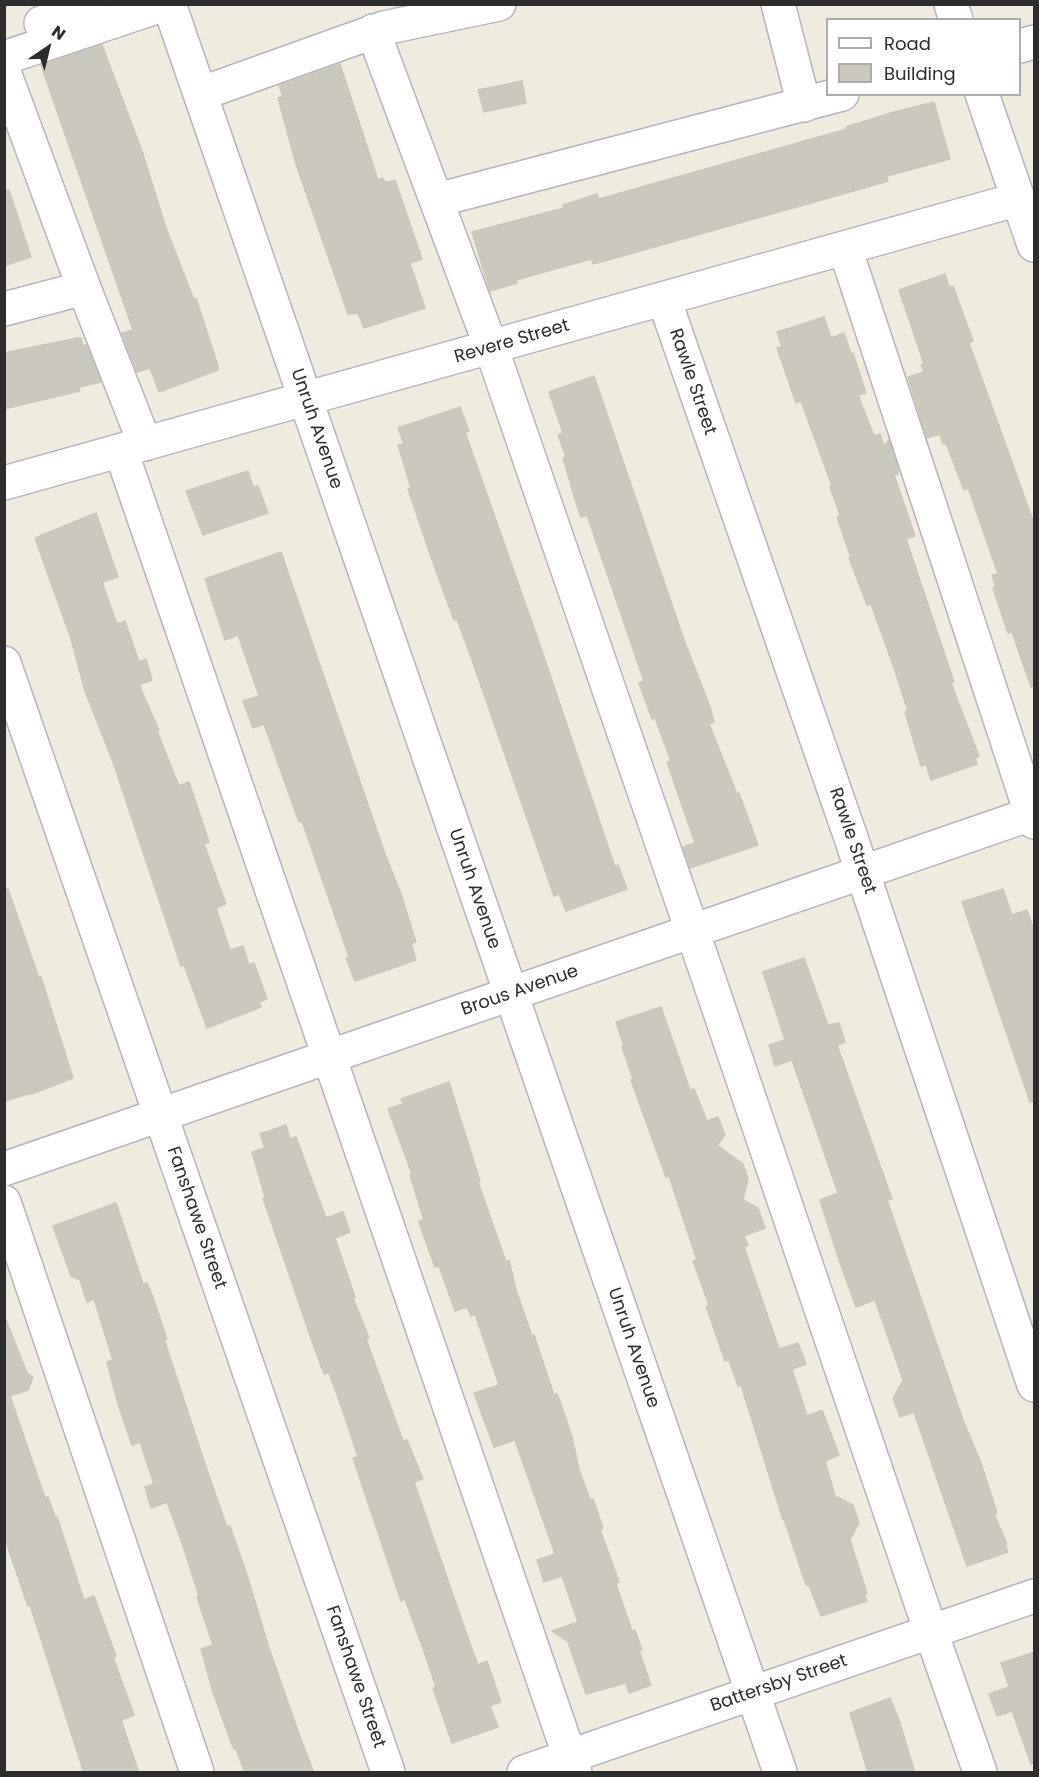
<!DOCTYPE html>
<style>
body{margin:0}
#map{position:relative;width:1039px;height:1777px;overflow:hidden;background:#f0ebdf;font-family:Poppins,sans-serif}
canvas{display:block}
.frame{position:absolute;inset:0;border:6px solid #2d2d2d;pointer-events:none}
.legend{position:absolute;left:826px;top:18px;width:195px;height:78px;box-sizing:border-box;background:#fff;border:2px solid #ababab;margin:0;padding:8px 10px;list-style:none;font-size:18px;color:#2d2d2d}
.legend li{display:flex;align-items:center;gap:12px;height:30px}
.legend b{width:30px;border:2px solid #ababab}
.north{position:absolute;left:18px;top:18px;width:60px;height:60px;-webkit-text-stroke:4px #fff;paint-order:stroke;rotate:35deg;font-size:16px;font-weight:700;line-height:24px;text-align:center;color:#2d2d2d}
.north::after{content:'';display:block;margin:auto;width:21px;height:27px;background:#2d2d2d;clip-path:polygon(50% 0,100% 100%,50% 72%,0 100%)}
</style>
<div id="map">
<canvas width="1039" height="1777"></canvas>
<div class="frame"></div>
<ul class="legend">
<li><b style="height:8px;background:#fff"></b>Road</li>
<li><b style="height:16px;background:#cbc8be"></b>Building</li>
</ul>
<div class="north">N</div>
</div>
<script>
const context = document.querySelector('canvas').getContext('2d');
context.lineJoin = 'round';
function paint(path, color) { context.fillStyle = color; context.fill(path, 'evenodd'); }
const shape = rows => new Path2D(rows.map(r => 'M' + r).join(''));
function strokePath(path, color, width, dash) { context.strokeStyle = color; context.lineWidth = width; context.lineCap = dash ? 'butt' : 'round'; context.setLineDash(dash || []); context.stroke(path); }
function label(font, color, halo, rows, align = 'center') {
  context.font = font + ' Poppins,sans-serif'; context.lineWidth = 4.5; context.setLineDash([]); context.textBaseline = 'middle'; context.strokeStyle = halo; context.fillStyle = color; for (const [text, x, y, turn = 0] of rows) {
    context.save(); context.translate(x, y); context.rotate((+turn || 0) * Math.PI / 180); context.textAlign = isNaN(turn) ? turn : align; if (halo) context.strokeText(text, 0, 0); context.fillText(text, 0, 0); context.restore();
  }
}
const building = shape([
 [102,45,142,151,166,228,194,300,196,298,218,366,218,370,159,392,150,368,137,372,122,333,133,330,41,65,102,45],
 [340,64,378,180,383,178,385,183,395,180,422,259,410,263,425,308,364,328,358,313,348,314,296,164,278,98,283,97,279,86,340,64],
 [522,81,526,103,484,112,478,90,522,81],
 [934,102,950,159,887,176,888,181,857,190,626,255,593,264,591,259,516,280,517,283,490,291,472,232,564,208,563,205,597,194,599,199,847,129,846,127,894,112,934,102],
 [4,190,9,190,31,257,4,266,4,190],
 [945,274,949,287,953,286,973,341,969,343,1035,526,1035,686,1031,687,1012,632,1008,633,993,588,996,587,992,575,998,574,970,493,968,488,964,490,946,443,943,444,940,434,927,438,908,377,924,372,921,365,924,364,899,290,945,274],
 [824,317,831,338,844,333,851,354,853,353,866,393,858,395,874,436,880,434,884,446,889,440,898,468,898,474,894,475,915,536,906,539,954,682,951,683,979,756,975,758,977,764,931,780,926,764,921,766,905,712,908,711,893,665,871,604,867,605,849,558,851,558,837,517,840,515,830,487,832,486,801,401,796,403,777,348,782,347,777,332,824,317],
 [77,338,81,338,83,346,86,345,101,382,79,387,80,391,4,409,4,353,77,338],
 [594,376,684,640,710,707,714,722,709,724,737,794,739,793,758,845,690,868,683,847,695,843,667,762,671,761,655,718,652,719,639,683,644,681,587,515,581,517,575,499,563,458,566,457,558,435,563,433,549,392,594,376],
 [460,407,469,431,465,432,541,648,615,867,618,865,627,889,566,911,559,894,554,896,472,660,457,619,454,620,431,557,408,489,411,488,398,445,404,444,398,428,460,407],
 [248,471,253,487,258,486,268,513,203,535,186,491,248,471],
 [96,513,118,577,102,582,117,624,125,621,139,662,146,659,152,680,139,685,159,730,157,731,179,786,189,782,209,842,204,844,226,904,216,908,230,950,243,946,249,965,254,963,267,999,259,1002,261,1007,207,1028,184,965,181,966,113,762,85,691,71,639,35,538,96,513],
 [281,552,385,854,401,894,416,942,411,943,416,960,355,981,346,958,349,957,302,821,299,822,264,724,253,728,243,701,259,696,238,635,225,640,205,579,281,552],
 [8,889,39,978,41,977,73,1078,32,1094,32,1093,4,1101,4,890,8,889],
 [1003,889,1012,915,1027,910,1035,933,1035,1101,1030,1102,962,902,1003,889],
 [804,958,828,1025,839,1023,845,1042,837,1045,892,1199,887,1200,963,1420,981,1463,997,1513,994,1514,1007,1544,1005,1545,1008,1552,967,1566,914,1412,900,1417,893,1398,903,1380,875,1300,856,1307,840,1263,820,1200,838,1193,792,1060,775,1066,769,1045,785,1040,763,972,804,958],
 [661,1007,690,1090,694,1089,707,1121,718,1117,725,1135,717,1145,743,1164,748,1179,743,1200,758,1208,765,1228,744,1236,748,1245,744,1247,779,1349,798,1343,806,1364,792,1369,807,1416,822,1410,839,1455,825,1461,835,1496,853,1505,859,1523,850,1540,867,1593,864,1594,867,1601,821,1616,809,1585,806,1585,784,1519,783,1520,741,1385,738,1386,729,1360,725,1361,706,1306,709,1305,693,1261,697,1260,669,1176,666,1177,631,1080,633,1079,622,1047,624,1046,616,1022,661,1007],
 [449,1082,480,1181,478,1182,506,1262,509,1260,516,1290,532,1336,534,1335,554,1395,557,1394,562,1407,572,1437,579,1469,590,1500,593,1499,603,1528,600,1529,619,1582,616,1584,632,1631,635,1630,642,1650,639,1651,651,1685,629,1693,626,1683,586,1694,568,1642,552,1631,578,1622,562,1576,544,1582,537,1560,555,1554,515,1440,494,1447,474,1393,499,1385,475,1314,471,1316,467,1307,455,1311,439,1266,435,1267,421,1228,419,1221,424,1220,410,1175,412,1174,388,1109,403,1104,401,1099,449,1082],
 [286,1125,290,1139,296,1137,326,1218,343,1212,350,1232,335,1238,355,1297,353,1298,369,1338,366,1339,403,1441,407,1440,423,1479,414,1482,470,1644,478,1665,487,1661,501,1702,490,1706,498,1727,452,1743,433,1688,436,1687,427,1660,405,1599,401,1601,353,1458,358,1457,345,1417,329,1373,324,1374,314,1347,263,1198,265,1197,252,1152,265,1148,260,1134,286,1125],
 [116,1203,143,1284,147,1283,153,1297,167,1339,164,1339,206,1467,227,1527,230,1526,247,1575,269,1648,298,1731,314,1773,245,1773,236,1749,234,1749,232,1745,213,1692,201,1649,213,1645,197,1597,199,1596,182,1543,167,1502,151,1508,145,1487,154,1484,140,1442,132,1445,118,1404,107,1362,113,1360,94,1299,87,1302,80,1280,71,1276,53,1226,116,1203],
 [6,1320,27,1373,33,1377,28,1390,10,1396,45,1498,48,1497,55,1517,57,1517,84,1600,94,1596,116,1656,113,1657,134,1715,121,1720,139,1773,84,1773,30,1605,28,1606,4,1536,6,1320],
 [1035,1652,1035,1763,1031,1764,1012,1711,997,1716,989,1694,1009,1687,1001,1663,1035,1652],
 [890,1698,899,1720,915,1773,868,1773,850,1713,890,1698]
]);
paint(building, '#cbc8be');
strokePath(building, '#ccc8b8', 1.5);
const minor = shape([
 [169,4,780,1772],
 [778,4,804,105],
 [951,4,956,20],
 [41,23,90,4],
 [373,31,491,347,705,968,931,1632,980,1772],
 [1020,46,1034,42],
 [4,58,165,4],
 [4,72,84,288,145,444],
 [200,94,384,28,499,4],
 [982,94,1034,245],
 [437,200,842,94],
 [845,248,1034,822],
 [664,299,850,835,1034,1385],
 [4,309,84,288],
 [121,451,575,1772],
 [4,483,1019,199],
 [4,663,388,1772],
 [4,1169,1034,813],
 [4,1202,197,1772],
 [524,1772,1034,1596]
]);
strokePath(minor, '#b3b3c2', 36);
strokePath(minor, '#fff', 33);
label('18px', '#2d2d2d', '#fff', [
 ["Revere Street",512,342,-16],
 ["Rawle Street",692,382,71],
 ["Unruh Avenue",316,429,71],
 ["Rawle Street",852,841,71],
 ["Unruh Avenue",474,889,71],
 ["Brous Avenue",520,991,-19],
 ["Fanshawe Street",196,1218,71],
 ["Unruh Avenue",633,1348,71],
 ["Fanshawe Street",355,1677,71],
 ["Battersby Street",779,1684,-19]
]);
</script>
